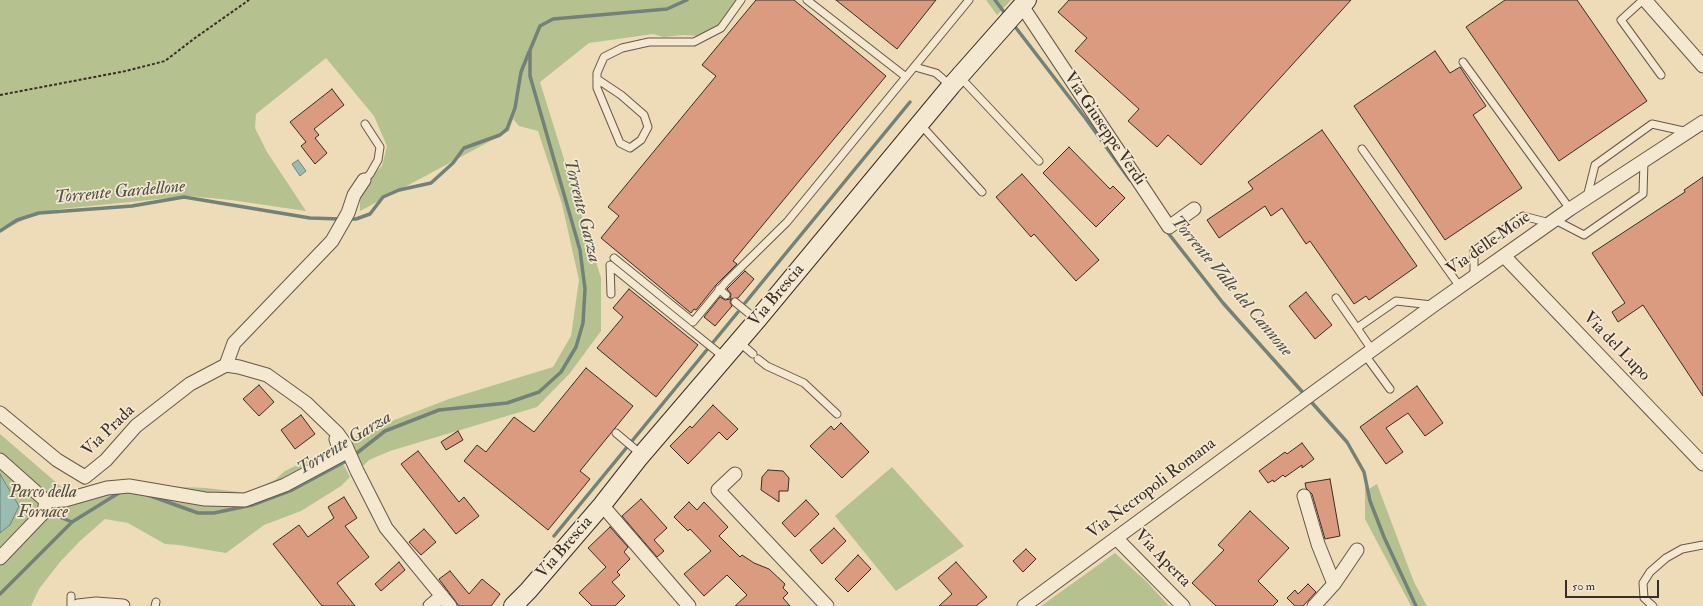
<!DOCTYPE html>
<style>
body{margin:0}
#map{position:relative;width:1703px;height:606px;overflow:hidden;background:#eedbb7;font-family:"IM FELL Double Pica",serif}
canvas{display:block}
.scale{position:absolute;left:1565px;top:580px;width:94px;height:18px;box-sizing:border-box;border:2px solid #392d26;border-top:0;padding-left:5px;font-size:12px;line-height:14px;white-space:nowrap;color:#392d26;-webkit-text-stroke:3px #f4e8d0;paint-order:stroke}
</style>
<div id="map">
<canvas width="1703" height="606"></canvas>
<div class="scale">50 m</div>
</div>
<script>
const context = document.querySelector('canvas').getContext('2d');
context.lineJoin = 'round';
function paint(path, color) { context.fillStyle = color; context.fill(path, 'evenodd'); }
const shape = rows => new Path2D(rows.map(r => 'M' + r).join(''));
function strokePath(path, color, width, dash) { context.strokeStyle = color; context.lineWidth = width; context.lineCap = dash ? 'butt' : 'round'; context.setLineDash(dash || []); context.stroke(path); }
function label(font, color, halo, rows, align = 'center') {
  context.font = font + ' "IM FELL Double Pica",serif'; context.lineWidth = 3.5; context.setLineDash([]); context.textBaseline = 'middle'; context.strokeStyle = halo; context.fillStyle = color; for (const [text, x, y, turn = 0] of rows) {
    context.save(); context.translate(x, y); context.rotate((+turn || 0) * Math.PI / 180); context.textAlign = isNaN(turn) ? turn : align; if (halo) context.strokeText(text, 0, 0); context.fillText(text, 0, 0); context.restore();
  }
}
paint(shape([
 [0,0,738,0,720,24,697,36,683,35,664,37,653,34,589,43,540,82,601,278,601,331,570,373,537,407,390,451,369,460,360,469,349,440,384,424,449,399,553,367,571,336,579,280,562,204,538,131,519,126,513,119,509,131,360,211,360,199,366,182,382,166,387,146,374,116,326,58,256,114,255,128,267,152,306,211,231,200,189,196,60,209,31,216,0,232],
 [986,0,1011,0,997,15],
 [0,434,80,503,119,483,160,486,206,488,248,493,275,480,285,471,334,447,350,477,341,486,301,511,264,525,226,553,179,545,165,544,128,523,105,519,80,541,60,562,39,589,31,606,0,606,0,533,10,525,8,486,0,474],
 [892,467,964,546,896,591,835,516],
 [1365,479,1369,489,1377,484,1414,582,1427,606,1411,606,1365,519],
 [1115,553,1147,582,1169,606,1041,606]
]), '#b6c190');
const water = shape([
 [298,160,306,171,300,176,292,164,298,160],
 [0,474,19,506,10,525,0,533,0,474]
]);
paint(water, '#99bbb0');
strokePath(water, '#738279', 1);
strokePath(shape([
 [995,0,1007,16],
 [1013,24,1086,119,1130,180],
 [349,219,356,219,370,214,383,197,399,190,431,183,453,163,464,148,500,135,507,129,515,108,521,72,529,52],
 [1165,229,1223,303,1347,442,1364,472,1370,501,1384,537,1416,606],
 [0,231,17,220,39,213,132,206,184,197,310,218,341,219],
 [745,303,910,102],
 [148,495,198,513,214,513,252,505,292,490,348,460,385,431,439,410,507,403,539,392,561,372,576,347,583,323,585,289,580,250,530,76,530,50,540,26,553,19,667,9,687,0],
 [62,518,72,522],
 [554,536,738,312],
 [0,594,72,522,122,491]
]), '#738279', 3.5);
const building = shape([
 [756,0,794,0,886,76,733,261,737,264,716,285,696,310,694,309,691,313,601,238,619,216,608,207,716,76,702,65,756,0],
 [836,0,936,0,897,49,836,0],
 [1069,0,1351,0,1201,165,1168,135,1157,147,1128,121,1139,109,1075,51,1087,38,1058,12,1069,0],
 [1505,0,1577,0,1647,101,1559,161,1466,27,1505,0],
 [1435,51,1450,73,1460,67,1486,106,1473,115,1522,188,1445,240,1354,106,1435,51],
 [332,89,344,105,314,129,319,135,315,138,327,153,315,164,301,146,306,142,290,122,332,89],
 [1322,130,1417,266,1369,300,1366,296,1354,304,1310,241,1306,244,1282,208,1271,216,1265,206,1219,238,1207,220,1253,189,1248,182,1322,130],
 [1069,147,1110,189,1113,186,1125,198,1096,227,1043,173,1069,147],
 [1022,174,1099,260,1076,281,1034,234,1031,237,996,197,1022,174],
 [1703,177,1703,396,1643,305,1618,322,1612,312,1625,303,1592,253,1685,192,1684,190,1703,177],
 [745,271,754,279,738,298,731,299,730,302,732,306,715,326,704,317,720,297,725,300,730,299,731,294,727,289,745,271],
 [629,289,698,345,656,397,597,348,623,317,613,308,629,289],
 [1306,292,1332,325,1315,339,1289,306,1306,292],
 [586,368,633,406,580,471,590,479,548,530,464,461,477,445,486,452,514,417,534,432,586,368],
 [259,385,274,402,259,416,243,399,259,385],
 [1417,386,1443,423,1425,436,1408,413,1386,428,1403,452,1386,464,1360,427,1417,386],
 [713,405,738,429,727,440,719,432,688,464,670,446,690,426,692,428,713,405],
 [301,415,315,434,295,449,281,430,301,415],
 [841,423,869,452,842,478,810,446,831,426,834,430,841,423],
 [458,431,463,440,446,450,441,442,458,431],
 [1302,443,1314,459,1302,468,1302,465,1285,477,1283,475,1274,482,1273,480,1268,483,1259,471,1285,452,1287,454,1302,443],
 [418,451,459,502,464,497,479,516,456,534,401,464,418,451],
 [768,470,783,471,789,478,788,491,779,491,779,502,761,490,762,477,768,470],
 [1330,479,1340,536,1325,539,1312,494,1306,488,1305,483,1330,479],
 [344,497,357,518,345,526,369,557,337,583,355,606,322,606,273,544,299,525,308,537,334,518,328,507,344,497],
 [641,499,667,528,654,540,664,551,657,557,622,516,641,499],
 [806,500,819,514,795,537,782,523,806,500],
 [689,502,697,510,704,502,728,527,719,536,740,557,742,555,754,563,769,569,785,584,783,588,788,593,783,598,790,606,735,606,747,595,727,575,704,596,684,574,711,551,690,529,688,531,674,517,689,502],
 [1250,511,1289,548,1258,581,1278,601,1273,606,1216,606,1192,583,1224,550,1218,545,1250,511],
 [610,527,628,547,624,552,630,559,617,572,620,575,612,582,625,596,615,606,592,606,579,593,606,567,588,548,610,527],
 [834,528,846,541,822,564,810,550,834,528],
 [424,529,436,542,421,555,409,542,424,529],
 [1026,549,1036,559,1023,572,1013,561,1026,549],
 [858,555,871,569,848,592,835,579,858,555],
 [399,562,405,570,381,591,375,584,399,562],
 [956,562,987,597,976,606,939,606,952,594,938,578,956,562],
 [450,571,469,594,482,579,500,594,491,606,459,606,439,579,450,571],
 [1308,584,1316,592,1303,606,1295,606,1287,598,1295,590,1298,594,1308,584]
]);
paint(building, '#db9b80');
strokePath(building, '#392d26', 1);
const lane = shape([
 [807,0,906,77],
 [1643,0,1621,20,1661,75],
 [1463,62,1570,209],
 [915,67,936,73,951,86],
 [960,77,1039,161],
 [597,79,621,95,644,115,648,127,641,140,630,148,620,143,597,88,597,73,604,57,622,48,649,42,694,42,721,28,741,0],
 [920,124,982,192],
 [1362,149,1460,287],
 [364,180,370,174,378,160,380,147,365,124],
 [1587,197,1595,165,1652,124,1688,132],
 [1555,220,1584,235,1643,194,1644,161],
 [614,258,693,322,726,282,787,222,969,0],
 [1474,277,1474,251,1523,216,1550,223],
 [719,289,726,295],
 [611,294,610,265,725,358],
 [1336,298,1357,328],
 [735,302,757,320],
 [739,342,753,354],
 [1372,350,1357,328,1396,301,1432,305],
 [1365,355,1390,389],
 [758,359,767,366,804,383,837,414],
 [616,433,642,455],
 [71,596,71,606],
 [155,606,156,602],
 [1653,606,1644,598,1643,583,1650,572,1666,558,1682,549,1703,545]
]);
const street = shape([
 [1645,0,1703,66],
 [1022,6,1169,227,1194,209],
 [1504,256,1703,464],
 [226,365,234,343,332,241,348,213,354,195,364,180],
 [0,413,57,460,85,477,106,460,136,426,190,384,226,365,239,367,267,375,306,403,338,434,345,444,357,471,386,528,450,606],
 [0,460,46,501,65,500,107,488,129,486,205,499,245,500,285,485,341,455,336,439],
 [735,474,718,490,827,606],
 [1304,496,1318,544,1334,584],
 [602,505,689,606],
 [1116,538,1183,606],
 [0,558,44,512,46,501],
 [78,606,96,604,123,606],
 [430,606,442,596],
 [1024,606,1313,393,1434,305,1570,209,1703,122],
 [1314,606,1334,584,1357,550]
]);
const secondary = shape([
 [513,606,528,591,602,505,638,459,757,320,951,86,1027,0]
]);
strokePath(lane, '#66584a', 9);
strokePath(street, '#66584a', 15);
strokePath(secondary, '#392d26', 20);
strokePath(shape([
 [0,95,126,71,165,61,195,38,249,0]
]), '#392d26', 2, [3, 2]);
strokePath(lane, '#f4e8d0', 7);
strokePath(street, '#f4e8d0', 13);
strokePath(secondary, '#f4e8d0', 18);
label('17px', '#392d26', '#f4e8d0', [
 ["Via Giuseppe Verdi",1104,129,56],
 ["Via delle Moie",1489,244,-35],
 ["Via Brescia",777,296,-50],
 ["Via del Lupo",1616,347,46],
 ["Via Prada",109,431,-44],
 ["Via Necropoli Romana",1152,489,-37],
 ["Via Brescia",565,548,-49],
 ["Via Aperta",1162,559,46]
]);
label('italic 17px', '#524b3b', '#f4e8d0', [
 ["Parco della",43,493],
 ["Fornace",43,513]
]);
label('italic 18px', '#515048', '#f4e8d0', [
 ["Torrente Gardellone",120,193,-5],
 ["Torrente Garza",581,211,76],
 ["Torrente Valle del Cannone",1231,287,50],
 ["Torrente Garza",345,444,-31]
]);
</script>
